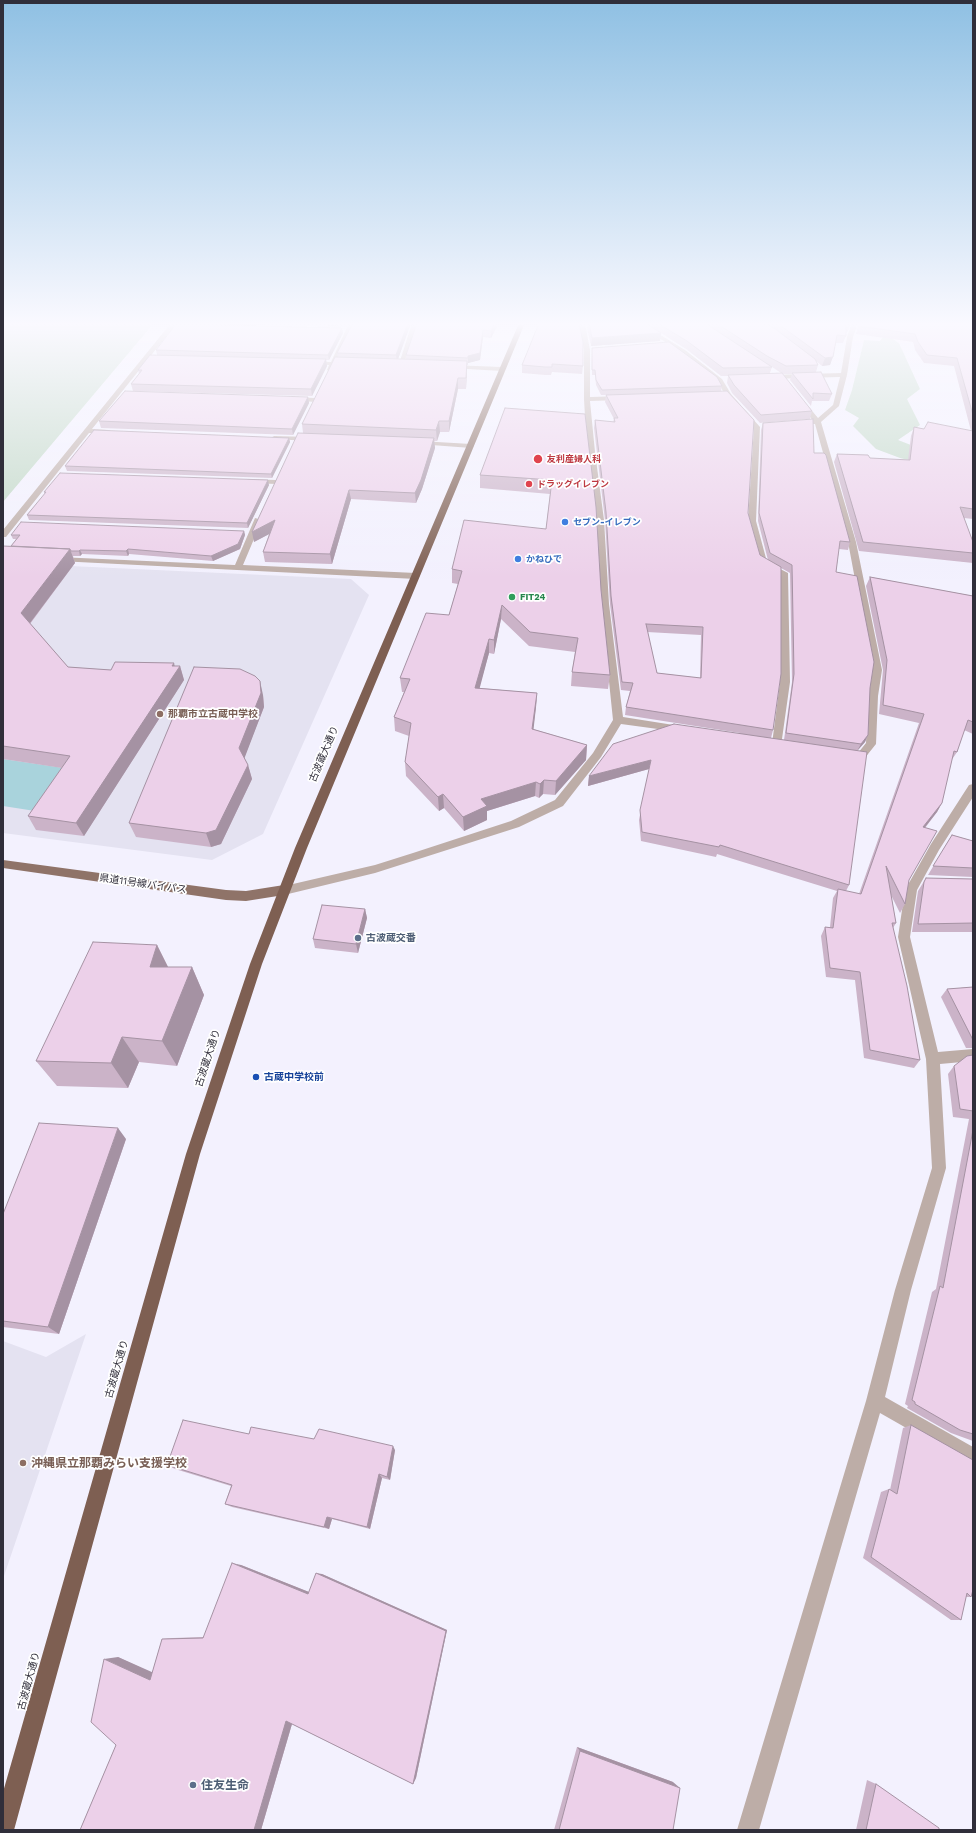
<!DOCTYPE html>
<meta charset="utf-8">
<style>
body{margin:0}
#map{position:relative;width:976px;height:1833px;overflow:hidden;background:#f3f1fe;font-family:"Work Sans",sans-serif}
canvas{display:block}
.frame{position:absolute;inset:0;border:4px solid #302e3a;pointer-events:none}
</style>
<div id="map">
<canvas width="976" height="1833"></canvas>
<div class="frame"></div>
</div>
<script>
const context = document.querySelector('canvas').getContext('2d');
context.lineJoin = 'round';
function paint(path, color) { context.fillStyle = color; context.fill(path, 'evenodd'); }
const shape = rows => new Path2D(rows.map(r => 'M' + r).join(''));
function strokePath(path, color, width, dash) { context.strokeStyle = color; context.lineWidth = width; context.lineCap = dash ? 'butt' : 'round'; context.setLineDash(dash || []); context.stroke(path); }
function label(font, color, halo, rows, align = 'center') {
  context.font = font + ' "Work Sans","Noto Sans JP",sans-serif'; context.lineWidth = 3.5; context.setLineDash([]); context.textBaseline = 'middle'; context.strokeStyle = halo; context.fillStyle = color; for (const [text, x, y, turn = 0] of rows) {
    context.save(); context.translate(x, y); context.rotate((+turn || 0) * Math.PI / 180); context.textAlign = isNaN(turn) ? turn : align; if (halo) context.strokeText(text, 0, 0); context.fillText(text, 0, 0); context.restore();
  }
}
paint(shape([
 [6,563,351,579,369,595,263,834,212,860,3,833,3,564],
 [86,1334,6,1570,3,1579,3,1341,46,1357]
]), '#e4e2f1');
paint(shape([
 [3,323,154,323,3,502],
 [885,334,899,343,920,389,907,399,920,425,898,440,929,452,933,466,900,458,876,449,853,426,859,418,845,410,852,390,864,340,880,341]
]), '#bfd7c4');
paint(shape([
 [3,759,77,770,48,813,3,806]
]), '#a9d3dc');
paint(shape([
 [171,323,177,323,92,429,109,430,112,432,111,433,89,433,6,537,3,537,3,530,171,323],
 [349,323,355,323,337,362,349,363,349,365,335,366,330,372,327,370,329,365,308,364,307,363,310,361,331,362,349,323],
 [412,323,418,323,403,366,398,367,412,323],
 [579,323,585,323,590,350,590,397,622,396,625,398,622,400,590,401,595,452,604,520,609,604,623,717,680,726,685,729,680,732,621,724,601,757,563,806,519,827,375,873,284,895,280,893,278,890,280,887,375,865,413,853,511,821,555,800,593,753,613,720,601,604,596,520,587,452,584,399,584,350,579,323],
 [635,323,641,323,685,350,722,379,731,394,760,427,756,521,767,562,788,573,790,682,781,746,773,746,772,744,780,682,780,574,759,563,748,521,754,427,726,396,717,381,681,352,635,323],
 [852,323,858,323,853,337,847,375,839,406,821,422,856,542,882,670,878,696,876,744,864,759,860,760,847,757,846,755,851,752,858,753,866,743,868,696,872,670,848,542,815,424,808,424,808,422,813,421,799,402,804,401,818,418,833,405,840,377,769,379,766,377,769,375,841,373,847,337,852,323],
 [451,365,502,367,505,369,502,371,449,368,448,367,451,365],
 [292,397,315,398,318,400,315,402,290,400,289,399,292,397],
 [274,436,311,437,314,439,311,441,272,439,271,438,274,436],
 [420,441,471,444,474,446,471,448,418,444,417,443,420,441],
 [248,479,276,480,280,482,276,484,251,483,248,483,248,479],
 [255,518,262,520,243,565,416,573,420,576,416,579,58,561,54,559,58,557,235,565,255,518],
 [973,784,973,797,939,850,917,890,910,937,938,1052,973,1049,973,1061,940,1064,946,1168,911,1290,885,1397,973,1447,973,1466,880,1413,759,1830,737,1830,866,1401,895,1290,932,1168,926,1059,898,937,905,890,931,844,969,785,973,784]
]), '#bdada7');
paint(shape([
 [3,860,226,890,246,891,284,885,288,887,290,890,288,893,284,895,246,901,226,900,3,868,3,860]
]), '#8f7368');
paint(shape([
 [519,323,525,323,307,848,262,964,200,1154,14,1830,3,1830,3,1792,186,1154,250,964,295,848,519,323]
]), '#7e5f52');
paint(shape([
 [210,323,348,323,346,326],
 [353,323,411,323,398,359,406,359,406,355,417,323,497,327,491,338,483,337,480,360,468,363,468,365,467,365,466,389,458,389,449,432,440,432,437,441,434,441,435,448,422,489,416,503,351,499,332,564,265,562,263,552,269,534,254,542,303,433,302,424,338,357,337,353],
 [539,323,583,366,582,374,552,372,551,375,545,375,522,373,522,365],
 [586,323,851,323,847,333,846,332,846,336,843,343,836,343,830,365,822,366,816,361,818,365,816,372,832,394,829,401,812,401,811,406,790,380,792,374,783,374,812,411,810,419,760,423,732,393,727,383,728,376,721,376,686,349,661,333,660,341,591,346],
 [772,367,781,373,770,373],
 [859,323,973,323,973,519,964,518,973,542,973,563,859,551,834,462,837,454,870,458,908,460,911,436,914,427,924,429,971,431,954,366,924,363,915,350,913,342,856,334],
 [343,333,329,360,326,360,327,366,312,396,133,391,131,384,139,374,138,370,157,355,156,350],
 [592,348,722,386,721,391,748,513,760,555,768,560,758,521,761,430,763,423,814,453,850,542,848,550,839,549,836,572,870,688,868,735,865,742,858,750,849,885,846,891,859,894,919,723,879,714,883,670,866,586,870,577,973,596,973,734,964,730,957,752,951,761,942,803,937,812,925,828,909,880,905,904,900,913,891,895,896,923,893,928,920,1060,914,1068,864,1058,855,980,826,977,821,936,825,927,830,927,833,898,837,891,717,854,716,857,641,841,639,820,649,769,588,786,589,776,740,733,625,715,626,707,630,691,621,690,610,604,605,520,594,428,595,420,613,422,614,419,605,402,606,395,601,395,596,385,595,375,592,375],
 [781,568,790,573,792,682,784,740,771,738,773,730],
 [647,632,701,635,700,678,657,673],
 [308,397,309,403,293,435,101,428,99,421],
 [585,414,601,590,610,675,608,689,571,686,572,672,575,652,529,646,501,619,494,654,489,653,479,688,537,693,536,707,533,729,587,745,586,760,555,795,543,794,539,798,535,796,487,811,487,820,464,831,444,808,439,811,406,776,405,762,409,736,395,731,394,717,404,692,402,692,400,678,449,615,458,584,452,583,452,569,546,529,550,494,480,488,480,475],
 [289,438,290,442,272,478,67,471,65,466],
 [269,485,248,528,29,520,27,515,45,494,44,492],
 [244,531,245,535,240,549,213,561,129,554,128,556,82,554,80,556,73,556,75,563,30,624,68,667,111,670,180,666,184,680,84,836,36,830,28,816,62,768,3,759,3,546,11,546,16,539,13,539,11,535],
 [263,695,264,707,244,758,248,765,252,779,221,844,211,847,136,837,129,823],
 [952,835,973,841,973,877,928,875],
 [926,878,973,879,973,932,912,932,918,891],
 [365,909,367,918,358,953,315,948,313,939],
 [157,945,168,967,192,967,204,995,177,1066,139,1062,128,1088,57,1086,36,1061],
 [973,987,973,1048,966,1048,941,997,947,989],
 [973,1055,973,1441,951,1433,907,1408,908,1406,905,1404,932,1292,936,1289,969,1119,953,1117,948,1074,954,1066],
 [126,1139,59,1334,3,1327,3,1214],
 [911,1425,971,1597,966,1597,961,1620,951,1620,863,1558,881,1492,889,1489,890,1490,903,1428],
 [314,1439,395,1450,390,1480,382,1478,370,1529,332,1519,329,1529,232,1507,225,1504,231,1486,175,1469,167,1465],
 [241,1565,309,1592,322,1574,447,1630,416,1778,413,1784,292,1724,261,1830,80,1830,116,1745,118,1657,152,1673,162,1639,173,1638,204,1637],
 [577,1747,673,1782,673,1830,554,1830],
 [867,1780,876,1784,939,1830,856,1830]
]), '#cbb3c8');
paint(shape([
 [408,323,411,323,397,362,396,355],
 [495,323,497,323,497,327,491,338,491,331],
 [342,328,343,333,329,360,328,355],
 [483,330,483,337,480,360,468,363,468,365,468,356],
 [661,333,660,341,591,346,592,338],
 [833,357,830,365,822,366,825,358],
 [326,359,327,366,312,396,311,389],
 [467,361,467,371,466,389,466,378],
 [458,378,458,389,449,432,449,421],
 [308,397,309,403,293,435,292,429],
 [439,421,440,432,437,441,436,430],
 [289,438,290,442,272,478,271,474],
 [434,438,435,448,422,489,416,503,415,493],
 [268,480,269,485,248,528,247,523],
 [349,490,351,499,332,564,330,554],
 [275,520,277,530,254,542,252,532],
 [244,531,245,535,240,549,213,561,211,556],
 [70,549,75,563,27,627,21,613],
 [128,549,129,554,128,556,126,551],
 [80,550,82,554,80,556,79,551],
 [502,605,501,619,494,654,494,640],
 [489,639,489,653,476,702,475,688],
 [174,663,176,672,180,666,184,680,84,836,76,823],
 [260,681,263,695,264,707,243,762,239,748],
 [537,693,536,707,532,743,532,729],
 [868,735,865,742,857,751,861,744],
 [587,745,586,760,555,795,556,781],
 [651,760,649,769,588,786,589,776],
 [248,765,252,779,221,844,211,847,206,833],
 [544,780,543,794,539,798,540,784],
 [536,782,535,796,487,811,487,820,464,831,463,817,481,799],
 [443,794,444,808,439,811,438,797],
 [942,803,937,812,918,836,923,827],
 [365,909,367,918,358,953,356,944],
 [157,945,171,973,150,967],
 [192,967,204,995,177,1066,162,1041],
 [122,1037,139,1062,128,1088,111,1063],
 [118,1128,126,1139,59,1334,48,1327],
 [393,1446,395,1450,390,1480,387,1477],
 [379,1474,382,1478,370,1529,367,1527],
 [327,1517,332,1519,329,1529,324,1527],
 [232,1563,241,1565,314,1594,308,1594],
 [316,1573,322,1574,447,1630,416,1778,413,1784],
 [118,1657,163,1677,150,1680,104,1659],
 [294,1717,261,1830,254,1830,286,1721],
 [577,1747,673,1782,680,1788,580,1751]
]), '#a592a3');
const building = shape([
 [353,323,408,323,396,355,337,353,353,323],
 [417,323,495,323,491,331,483,330,480,353,468,356,468,358,406,355,417,323],
 [539,323,579,323,583,342,583,366,552,364,552,367,545,367,522,365,539,323],
 [589,323,645,323,661,333,592,338,589,323],
 [657,323,705,323,772,367,723,368,687,341,657,323],
 [716,323,763,323,774,328,815,359,818,365,786,366,767,356,716,323],
 [777,323,850,323,849,325,846,324,846,336,837,335,833,357,825,358,777,323],
 [859,323,973,323,973,415,957,358,927,355,918,342,915,334,858,326,859,323],
 [176,324,342,328,328,355,156,350,176,324],
 [669,342,717,377,722,386,602,390,596,380,595,370,592,370,592,348,669,342],
 [150,355,326,359,311,389,131,384,142,370,138,370,150,355],
 [335,357,467,361,466,378,458,378,449,421,439,421,436,430,302,424,335,357],
 [821,372,832,394,813,393,813,399,792,373,821,372],
 [782,373,812,411,761,415,734,385,728,375,782,373],
 [125,391,308,397,292,429,99,421,125,391],
 [727,391,754,420,748,513,760,555,781,567,781,674,773,730,626,707,633,683,622,682,611,596,606,512,595,420,615,422,614,418,618,418,606,395,727,391],
 [646,624,703,627,701,678,657,673,646,624],
 [505,408,585,414,596,507,601,590,610,675,572,672,578,638,530,632,502,605,494,640,489,639,475,688,537,693,532,729,587,745,556,781,544,780,540,784,536,782,481,799,487,806,463,817,443,794,438,797,405,762,411,723,394,717,410,679,400,678,426,613,449,615,462,571,452,569,464,520,546,529,552,480,480,475,505,408],
 [813,419,814,453,824,453,826,455,850,542,840,541,836,572,857,576,874,662,870,688,868,735,861,744,786,733,794,674,792,565,770,553,759,513,763,423,813,419],
 [928,422,973,431,973,509,960,507,973,542,973,553,863,542,837,454,868,455,870,458,910,460,914,427,924,429,928,422],
 [94,430,289,438,271,474,65,466,94,430],
 [298,433,434,438,421,480,415,493,349,490,330,554,263,552,275,520,252,532,298,433],
 [60,473,268,480,247,523,27,515,46,492,44,492,60,473],
 [21,522,244,531,238,544,211,556,128,549,126,551,80,550,79,551,71,551,70,549,11,546,20,535,11,535,21,522],
 [3,546,70,549,21,613,68,667,111,670,115,662,174,663,172,666,180,666,76,823,28,816,70,756,3,746,3,546],
 [870,577,973,596,973,722,968,720,957,752,954,751,942,803,923,827,937,831,909,880,905,904,886,866,896,923,892,923,907,986,920,1060,870,1050,860,972,830,968,825,927,833,928,838,889,861,894,924,714,883,705,887,660,870,577],
 [194,667,240,669,255,676,260,681,261,693,239,748,248,765,216,830,206,833,129,823,194,667],
 [674,724,867,752,849,885,720,845,719,847,642,832,640,810,651,760,589,776,613,744,674,724],
 [952,835,973,841,973,868,933,866,952,835],
 [926,878,973,879,973,923,918,924,924,882,926,878],
 [322,905,365,909,356,944,313,939,322,905],
 [93,942,157,945,150,967,192,967,162,1041,122,1037,111,1063,36,1061,93,942],
 [973,987,973,1040,947,989,973,987],
 [973,1055,973,1111,960,1109,954,1066,967,1056,973,1055],
 [39,1123,118,1128,48,1327,3,1321,3,1214,39,1123],
 [973,1130,973,1434,960,1430,915,1404,915,1402,912,1400,940,1286,943,1288,973,1130],
 [183,1420,249,1434,251,1427,314,1439,319,1429,393,1446,387,1477,379,1474,367,1527,327,1517,324,1527,225,1504,232,1485,167,1465,183,1420],
 [911,1425,973,1460,973,1590,971,1597,967,1593,961,1620,871,1557,889,1489,897,1494,911,1425],
 [232,1563,308,1594,316,1573,446,1631,413,1784,286,1721,254,1830,80,1830,116,1745,91,1722,104,1659,150,1680,162,1639,203,1638,232,1563],
 [580,1751,680,1788,673,1830,559,1830,580,1751],
 [876,1784,939,1828,939,1830,866,1830,876,1784]
]);
paint(building, '#ecd0e9');
strokePath(building, '#a592a3', 1);
const sky = context.createLinearGradient(0, 0, 0, 579);
sky.addColorStop(0, '#8fc0e3');
sky.addColorStop(0.56, '#faf9ff');
sky.addColorStop(1, '#faf9ff00');
context.fillStyle = sky;
context.fillRect(0, 0, 976, 579);
for (const [x, y, r, color] of [
 [538,459,5,"#e0444e"],
 [529,484,4,"#e0444e"],
 [565,522,4,"#3f7fe0"],
 [518,559,4,"#3f7fe0"],
 [512,597,4,"#2e9e5b"],
 [160,714,4,"#8d6e63"],
 [358,938,4,"#5c6f8a"],
 [256,1077,4,"#1a4fb4"],
 [23,1463,4,"#8d6e63"],
 [193,1785,4,"#5c6f8a"]
]) { const dot = new Path2D(); dot.arc(x, y, r, 0, 2 * Math.PI); context.fillStyle = color; context.fill(dot); strokePath(dot, '#fff', 1.5); }
label('bold 9px', '#be3a42', '#fff', [
 ["友利産婦人科",547,459],
 ["ドラッグイレブン",537,484]
], 'left');
label('bold 9px', '#366cbe', '#fff', [
 ["セブン-イレブン",573,522],
 ["かねひで",526,559]
], 'left');
label('bold 9px', '#27864d', '#fff', [
 ["FIT24",520,597]
], 'left');
label('bold 10px', '#785e54', '#fff', [
 ["那覇市立古蔵中学校",168,714]
], 'left');
label('10px', '#302e3a', '#fff', [
 ["古波蔵大通り",324,754,-67],
 ["県道11号線バイパス",143,884,8],
 ["古波蔵大通り",208,1058,-72],
 ["古波蔵大通り",117,1369,-74],
 ["古波蔵大通り",29,1681,-75]
]);
label('bold 10px', '#4e5e75', '#fff', [
 ["古波蔵交番",366,938]
], 'left');
label('bold 10px', '#164399', '#fff', [
 ["古蔵中学校前",264,1077]
], 'left');
label('bold 12px', '#785e54', '#fff', [
 ["沖縄県立那覇みらい支援学校",31,1463]
], 'left');
label('bold 12px', '#4e5e75', '#fff', [
 ["住友生命",201,1785]
], 'left');
</script>
